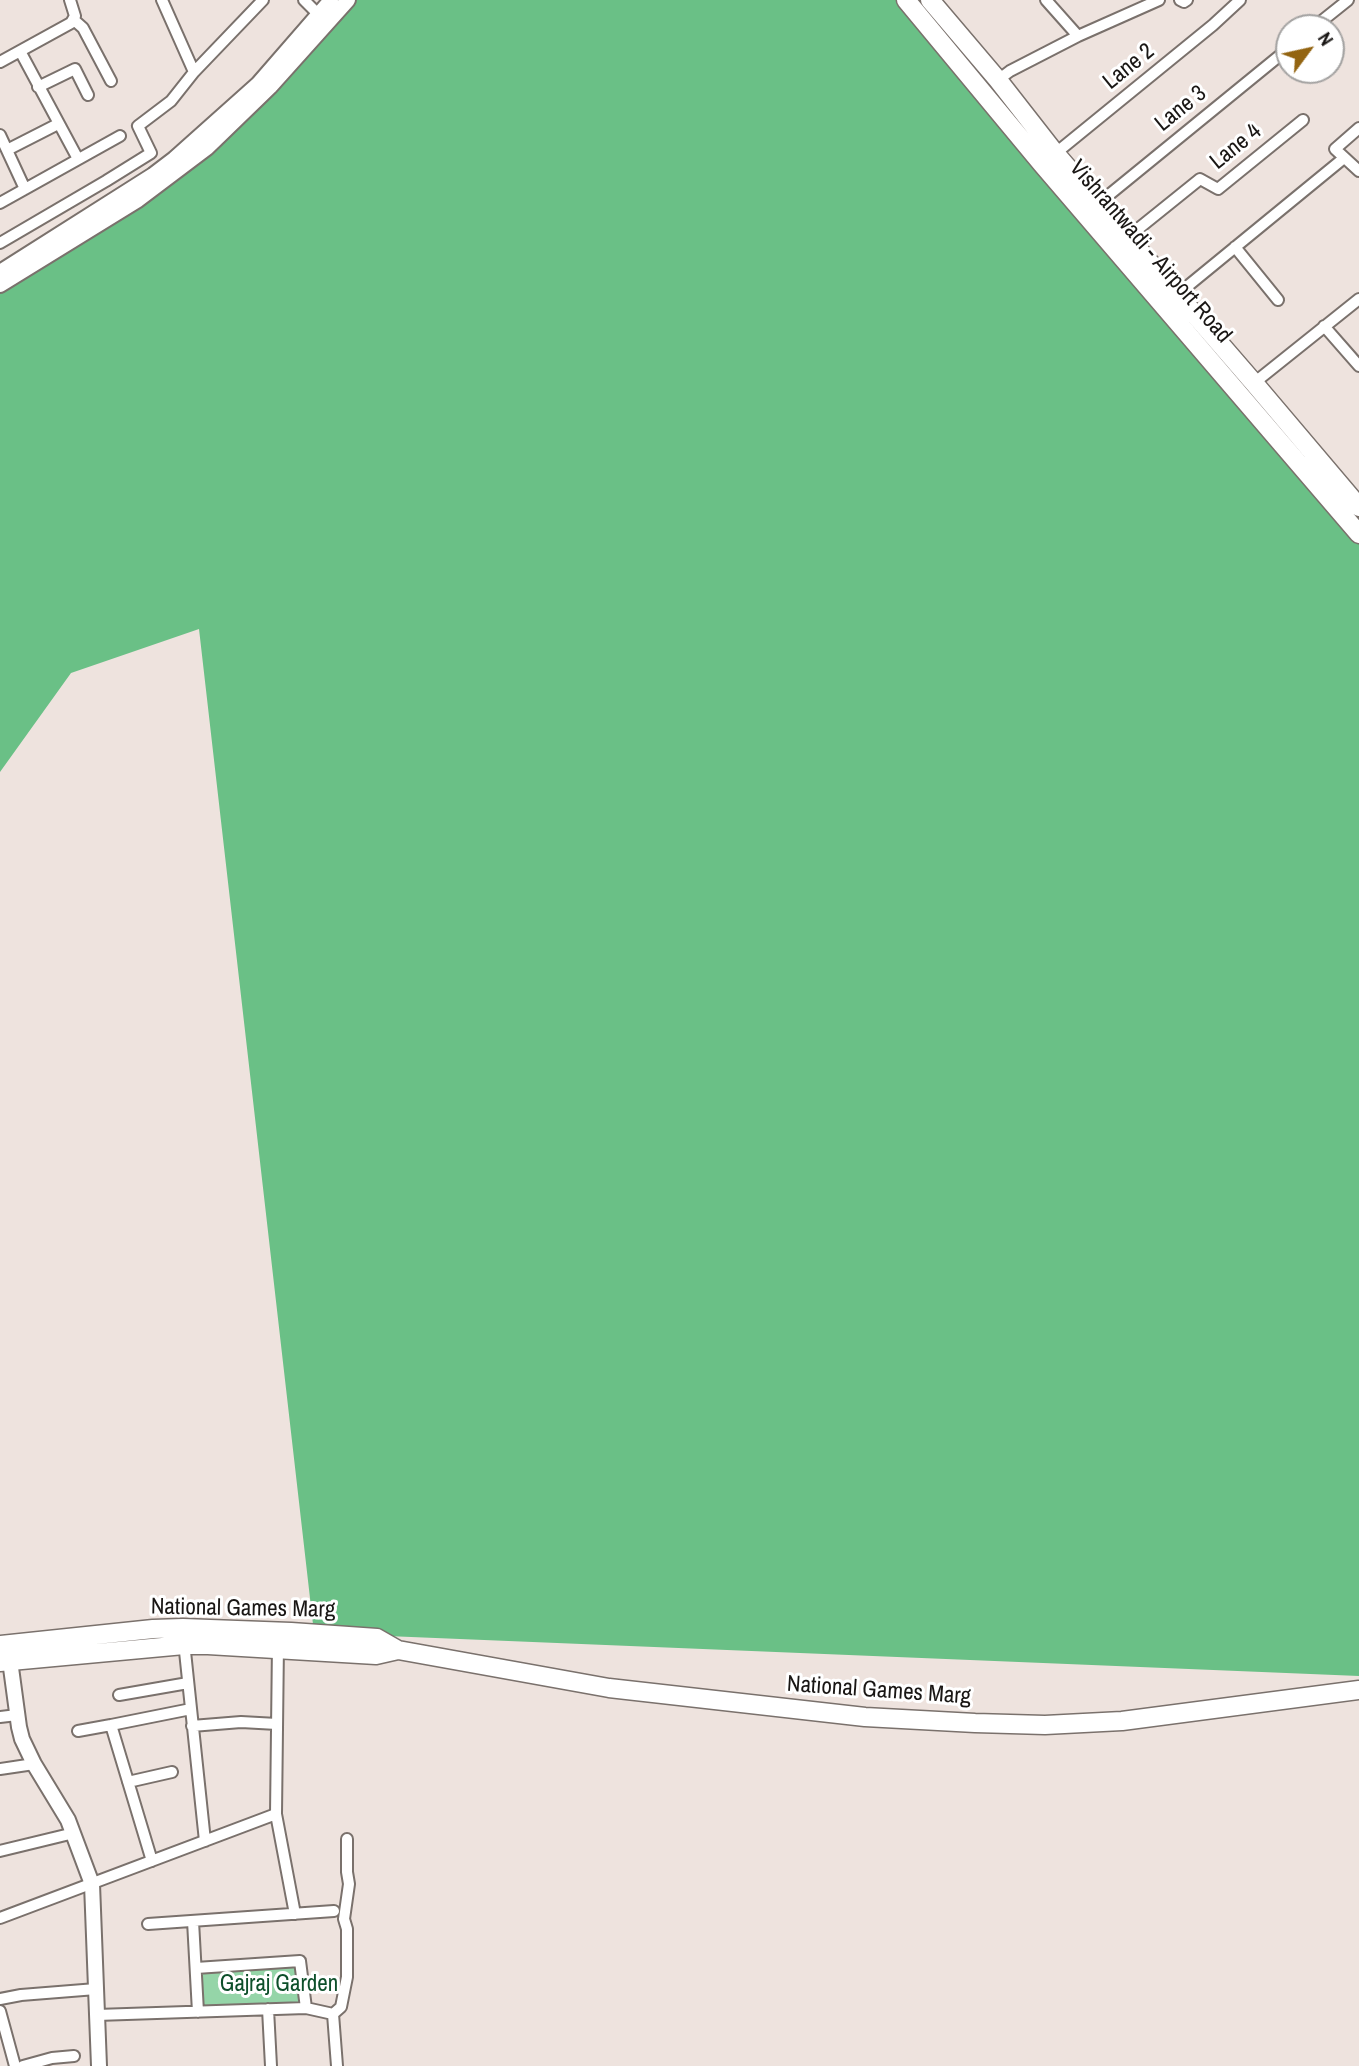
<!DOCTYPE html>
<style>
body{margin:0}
#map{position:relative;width:1359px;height:2066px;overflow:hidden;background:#eee3de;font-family:"Archivo Narrow",sans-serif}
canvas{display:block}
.north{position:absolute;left:1275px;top:14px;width:70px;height:70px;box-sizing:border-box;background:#fff;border:2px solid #a3a2a1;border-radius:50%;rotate:57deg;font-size:19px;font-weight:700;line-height:28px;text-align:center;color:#191614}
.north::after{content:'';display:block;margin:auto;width:24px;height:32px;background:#936411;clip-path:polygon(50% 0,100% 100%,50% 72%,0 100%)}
</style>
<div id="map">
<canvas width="1359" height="2066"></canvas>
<div class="north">N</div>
</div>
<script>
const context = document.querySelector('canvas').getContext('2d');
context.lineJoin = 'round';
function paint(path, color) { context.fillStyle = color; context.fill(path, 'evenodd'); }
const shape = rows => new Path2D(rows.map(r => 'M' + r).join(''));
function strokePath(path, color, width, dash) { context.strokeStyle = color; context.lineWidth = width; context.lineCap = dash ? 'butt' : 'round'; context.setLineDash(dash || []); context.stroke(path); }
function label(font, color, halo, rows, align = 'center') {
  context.font = font + ' "Archivo Narrow",sans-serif'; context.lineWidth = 6; context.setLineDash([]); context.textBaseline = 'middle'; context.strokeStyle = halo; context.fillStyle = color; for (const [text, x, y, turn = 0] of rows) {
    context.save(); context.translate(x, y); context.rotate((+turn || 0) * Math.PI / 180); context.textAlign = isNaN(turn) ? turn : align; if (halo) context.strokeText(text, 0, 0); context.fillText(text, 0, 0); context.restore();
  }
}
paint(shape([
 [300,1961,306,2008,198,2012,196,1968]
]), '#95d5a8');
paint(shape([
 [345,0,921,0,1359,492,1359,1676,314,1633,199,629,71,673,0,772,0,277,262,84]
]), '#6ac086');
const minor = shape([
 [162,0,194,72],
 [304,0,318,14],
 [1046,0,1078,36],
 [1180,0,1184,2,1187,0],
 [74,20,83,28,111,81],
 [1313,28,1348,0],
 [20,51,78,159],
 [0,62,71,23,75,16,70,0],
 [998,80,1010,71,1078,36,1159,0],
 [38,87,75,69,88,95],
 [1359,128,1335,149,1359,171],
 [0,135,25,189],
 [7,150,58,124],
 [1051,157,1213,25,1240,0],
 [0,203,120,136],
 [1099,203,1289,48],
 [1128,237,1200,179,1218,189,1303,120],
 [0,243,106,181,151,153,138,126,171,101,194,72,263,0],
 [1235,247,1278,300],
 [1178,294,1344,158],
 [1324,326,1359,366],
 [1254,383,1359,299],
 [184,1642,205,1841],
 [119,1695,188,1683],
 [0,1717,17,1715],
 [192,1726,241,1722,277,1724],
 [78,1731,111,1725],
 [0,1769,34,1764],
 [128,1782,172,1772],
 [276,1814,295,1914],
 [0,1851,74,1833],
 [152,1861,111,1725,191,1709],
 [0,1918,276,1814,278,1644],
 [193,1921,198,2012],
 [148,1924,334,1911],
 [196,1968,300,1961,306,2008],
 [0,1999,21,1995,96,1989],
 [268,2009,271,2066],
 [0,2011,15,2066],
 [333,2014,341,2007,347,1977,347,1929,344,1919,349,1884,347,1872,347,1839],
 [333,2014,337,2066],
 [97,2015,306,2008,333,2014],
 [23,2066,52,2058,74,2056]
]);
const tertiary = shape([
 [0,272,153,175,174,159,258,84,331,0],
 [0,285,138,200,207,148,270,87,348,0],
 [9,1653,19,1727,22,1739,34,1764,68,1820,92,1884,99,2066]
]);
const primary = shape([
 [906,0,1042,164,1359,534],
 [930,0,998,80,1055,153,1254,383,1359,507],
 [0,1645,153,1629,183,1628,291,1632,377,1638,398,1650,609,1688,865,1717,975,1723,1045,1725,1122,1721,1359,1690],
 [0,1662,184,1645,208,1645,376,1655,398,1650]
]);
strokePath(minor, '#7a716c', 14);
strokePath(tertiary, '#7a716c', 18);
strokePath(primary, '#7a716c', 21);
strokePath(minor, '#fff', 10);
strokePath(tertiary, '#fff', 14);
strokePath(primary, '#fff', 18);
label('23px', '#191614', '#fff', [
 ["Lane 2",1129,67,-39],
 ["Lane 3",1181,109,-39],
 ["Lane 4",1236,147,-39],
 ["Vishrantwadi - Airport Road",1150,252,49],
 ["National Games Marg",243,1609,1],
 ["National Games Marg",879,1691,4]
]);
label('23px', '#0d4f2a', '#fff', [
 ["Gajraj Garden",279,1985]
]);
</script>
